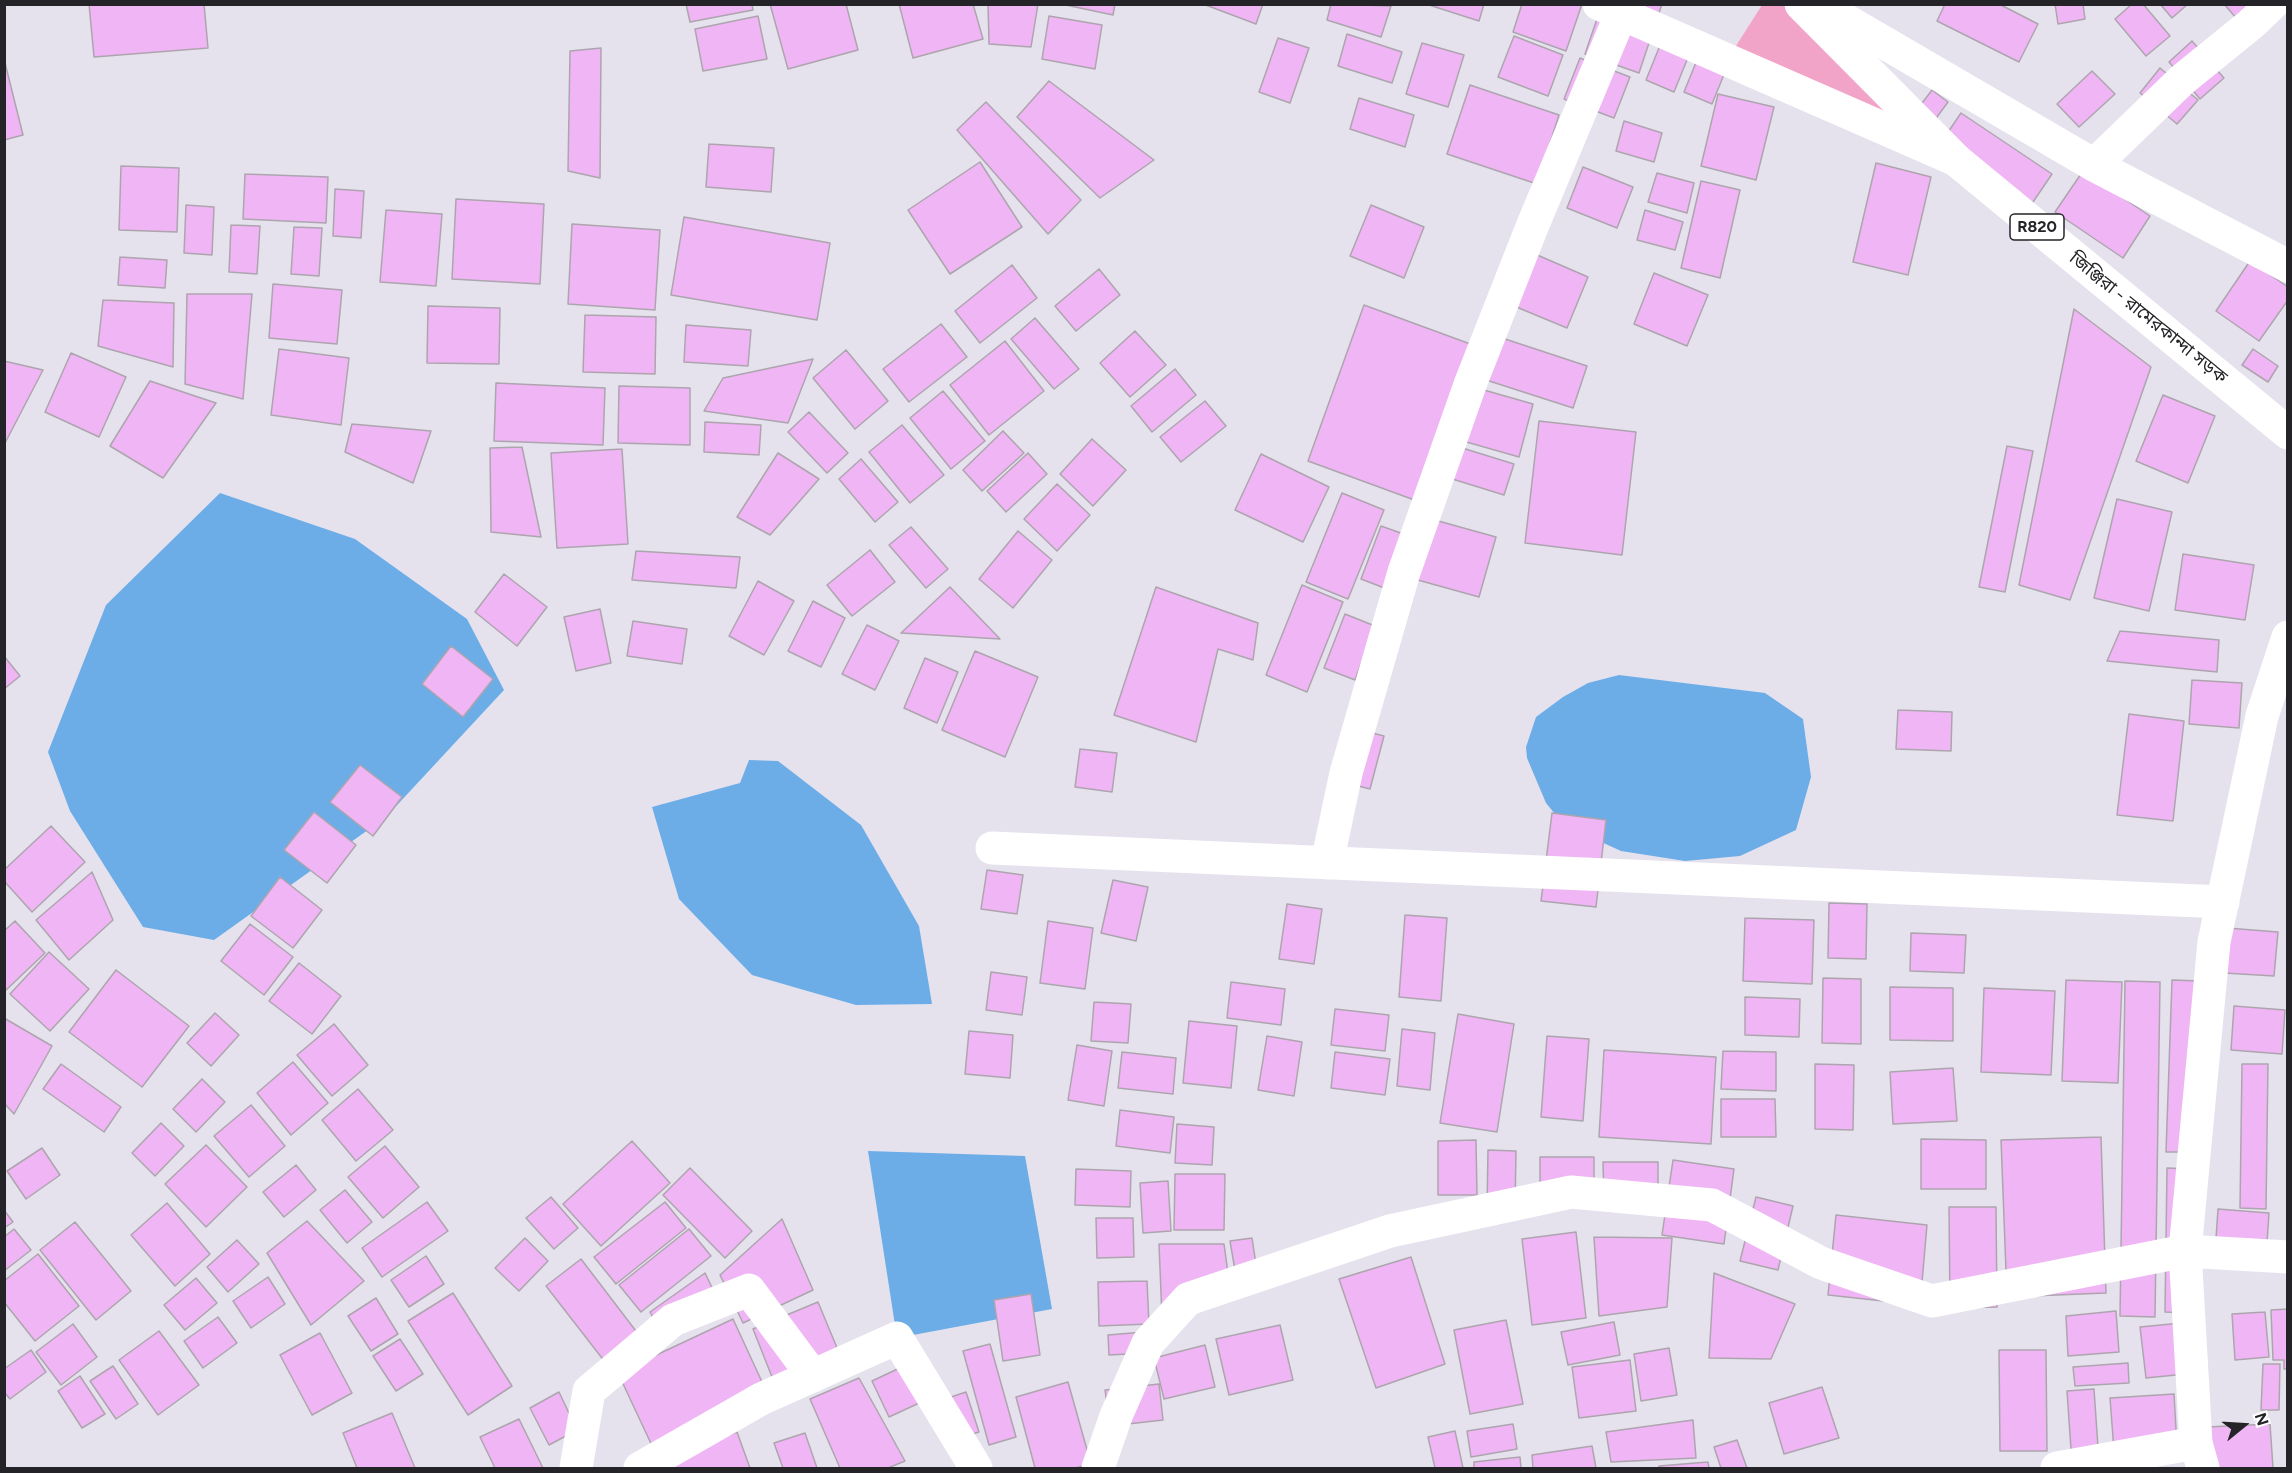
<!DOCTYPE html>
<meta charset="utf-8">
<style>
body{margin:0}
#map{position:relative;width:2292px;height:1473px;overflow:hidden;background:#e5e2ee;font-family:Figtree,sans-serif}
canvas{display:block}
.frame{position:absolute;inset:0;border:6px solid #242327;pointer-events:none}
.north{position:absolute;left:2214px;top:1395px;width:60px;height:60px;-webkit-text-stroke:4px #fff;paint-order:stroke;rotate:72deg;font-size:16px;font-weight:700;line-height:24px;text-align:center;color:#242327}
.north::after{content:'';display:block;margin:auto;width:21px;height:27px;background:#242327;clip-path:polygon(50% 0,100% 100%,50% 72%,0 100%)}
</style>
<div id="map">
<canvas width="2292" height="1473"></canvas>
<div class="frame"></div>
<div class="north">N</div>
</div>
<script>
const context = document.querySelector('canvas').getContext('2d');
context.lineJoin = 'round';
function paint(path, color) { context.fillStyle = color; context.fill(path, 'evenodd'); }
const shape = rows => new Path2D(rows.map(r => 'M' + r).join(''));
function strokePath(path, color, width, dash) { context.strokeStyle = color; context.lineWidth = width; context.lineCap = dash ? 'butt' : 'round'; context.setLineDash(dash || []); context.stroke(path); }
function label(font, color, halo, rows, align = 'center') {
  context.font = font + ' Figtree,"Noto Sans Bengali",sans-serif'; context.lineWidth = 5; context.setLineDash([]); context.textBaseline = 'middle'; context.strokeStyle = halo; context.fillStyle = color; for (const [text, x, y, turn = 0] of rows) {
    context.save(); context.translate(x, y); context.rotate((+turn || 0) * Math.PI / 180); context.textAlign = isNaN(turn) ? turn : align; if (halo) context.strokeText(text, 0, 0); context.fillText(text, 0, 0); context.restore();
  }
}
paint(shape([
 [1762,5,1801,5,1956,160,1727,60]
]), '#f2a4c8');
paint(shape([
 [220,493,355,539,467,619,504,690,386,817,214,940,143,927,70,811,48,752,106,605],
 [1619,675,1765,693,1803,719,1811,777,1796,830,1740,856,1685,861,1621,851,1564,825,1546,803,1527,758,1526,747,1536,717,1563,697,1588,683],
 [749,760,778,761,861,825,919,926,932,1004,856,1005,752,975,679,899,652,807,740,783],
 [868,1151,1025,1156,1052,1309,897,1338]
]), '#6cade7');
const building = shape([
 [89,4,204,4,208,48,94,57,89,4],
 [686,4,752,4,753,10,690,22,686,4],
 [770,4,846,4,858,50,788,69,770,4],
 [899,4,973,4,983,39,913,58,899,4],
 [988,4,1038,4,1031,47,989,44,988,4],
 [1061,4,1115,4,1113,15,1061,4],
 [1203,4,1263,4,1256,24,1203,4],
 [1331,4,1391,6,1381,37,1327,20,1331,4],
 [1426,4,1484,4,1479,21,1426,4],
 [1522,4,1582,4,1566,51,1513,32,1522,4],
 [1602,4,1662,4,1639,73,1585,54,1602,4],
 [1945,4,1999,4,2038,24,2019,62,1937,21,1945,4],
 [2055,4,2083,4,2085,19,2058,24,2055,4],
 [2132,4,2143,4,2170,36,2146,56,2115,19,2132,4],
 [2160,4,2188,4,2172,18,2160,4],
 [2224,4,2266,4,2243,26,2224,4],
 [758,16,767,59,703,71,695,29,758,16],
 [1049,16,1102,25,1095,69,1042,59,1049,16],
 [1347,34,1402,52,1392,83,1338,66,1347,34],
 [1514,36,1563,55,1548,96,1498,77,1514,36],
 [1278,38,1309,48,1290,103,1259,92,1278,38],
 [2192,41,2224,78,2200,99,2169,62,2192,41],
 [1422,43,1464,55,1448,107,1406,94,1422,43],
 [1661,43,1689,55,1674,92,1646,80,1661,43],
 [601,48,600,178,568,171,570,51,601,48],
 [1699,55,1727,67,1712,104,1684,92,1699,55],
 [1580,58,1630,77,1614,118,1564,99,1580,58],
 [4,59,23,135,4,140,4,59],
 [2160,68,2198,100,2177,124,2140,93,2160,68],
 [2092,71,2115,94,2079,127,2057,104,2092,71],
 [1049,81,1154,160,1100,198,1017,117,1049,81],
 [1470,85,1559,115,1537,184,1447,154,1470,85],
 [1932,90,1948,102,1926,132,1910,119,1932,90],
 [1718,94,1774,107,1756,180,1701,166,1718,94],
 [1359,98,1414,115,1405,147,1350,129,1359,98],
 [986,102,1081,200,1048,234,957,130,986,102],
 [1961,113,2052,174,2031,205,1940,144,1961,113],
 [1624,121,1662,133,1654,162,1616,151,1624,121],
 [709,144,774,148,771,192,706,187,709,144],
 [980,162,1022,227,950,274,908,210,980,162],
 [1876,163,1931,177,1908,275,1853,262,1876,163],
 [121,166,179,168,177,232,119,230,121,166],
 [1583,167,1633,187,1617,228,1567,208,1583,167],
 [2083,171,2150,216,2123,258,2055,212,2083,171],
 [1657,173,1694,183,1687,213,1648,202,1657,173],
 [245,174,328,177,326,223,243,219,245,174],
 [1701,181,1740,190,1720,278,1681,268,1701,181],
 [335,189,364,191,361,238,333,236,335,189],
 [456,199,544,204,540,284,452,279,456,199],
 [186,205,214,207,212,255,184,253,186,205],
 [1371,205,1424,227,1404,278,1350,256,1371,205],
 [386,210,442,214,436,286,380,282,386,210],
 [1645,210,1683,222,1675,250,1637,240,1645,210],
 [684,217,830,243,817,320,671,295,684,217],
 [572,224,660,230,655,310,568,304,572,224],
 [231,225,260,226,257,274,229,272,231,225],
 [294,227,322,228,319,276,291,274,294,227],
 [1535,254,1588,277,1567,328,1514,306,1535,254],
 [120,257,167,260,165,288,118,285,120,257],
 [2250,261,2288,287,2288,300,2259,341,2216,311,2250,261],
 [1012,265,1037,298,980,343,955,311,1012,265],
 [1099,269,1120,295,1076,331,1055,306,1099,269],
 [1654,273,1708,295,1687,346,1634,324,1654,273],
 [273,284,342,290,337,344,269,338,273,284],
 [187,294,252,294,243,399,185,384,187,294],
 [103,300,174,303,173,367,98,346,103,300],
 [1364,305,1484,349,1428,505,1308,461,1364,305],
 [428,306,500,308,499,364,427,363,428,306],
 [2074,309,2151,367,2070,600,2019,585,2074,309],
 [585,315,656,317,655,374,583,372,585,315],
 [1035,318,1079,369,1054,389,1011,339,1035,318],
 [941,324,967,357,909,402,883,369,941,324],
 [686,325,751,330,748,366,684,362,686,325],
 [1135,331,1166,365,1130,397,1100,363,1135,331],
 [1496,336,1587,366,1573,408,1483,379,1496,336],
 [1005,341,1044,391,989,435,950,385,1005,341],
 [279,349,349,358,341,425,271,415,279,349],
 [2253,349,2278,366,2268,382,2242,365,2253,349],
 [846,350,888,401,855,429,813,378,846,350],
 [71,353,126,377,99,437,45,412,71,353],
 [813,359,788,423,704,411,723,378,813,359],
 [4,361,43,370,4,445,4,361],
 [1175,369,1196,395,1152,432,1131,406,1175,369],
 [150,381,216,403,163,478,110,446,150,381],
 [496,383,605,388,603,445,494,441,496,383],
 [619,386,690,388,690,445,618,443,619,386],
 [1477,388,1533,404,1519,457,1463,441,1477,388],
 [943,391,985,441,951,469,910,418,943,391],
 [2163,395,2215,416,2188,483,2136,461,2163,395],
 [1205,401,1226,426,1181,462,1160,437,1205,401],
 [809,412,848,453,827,473,788,432,809,412],
 [1539,421,1636,432,1622,555,1525,543,1539,421],
 [705,422,761,425,759,455,704,452,705,422],
 [352,424,431,431,413,483,345,452,352,424],
 [902,425,944,475,910,503,869,452,902,425],
 [1003,431,1024,453,982,491,963,470,1003,431],
 [1092,439,1126,470,1093,506,1060,474,1092,439],
 [2007,446,2033,451,2005,592,1979,587,2007,446],
 [522,447,541,537,491,532,490,448,522,447],
 [1459,447,1514,464,1504,495,1449,478,1459,447],
 [622,449,628,544,557,548,551,453,622,449],
 [778,453,819,479,770,535,737,517,778,453],
 [1028,453,1047,474,1006,512,987,491,1028,453],
 [1261,454,1329,487,1303,542,1235,510,1261,454],
 [861,459,898,502,875,522,839,479,861,459],
 [1057,484,1090,515,1057,551,1024,519,1057,484],
 [1342,493,1384,510,1348,599,1306,582,1342,493],
 [2117,499,2172,512,2149,611,2094,598,2117,499],
 [1424,517,1496,537,1479,597,1407,577,1424,517],
 [1381,526,1412,537,1392,591,1361,579,1381,526],
 [911,527,948,569,926,588,889,545,911,527],
 [1018,531,1052,560,1013,608,979,579,1018,531],
 [870,550,895,582,852,616,827,585,870,550],
 [636,551,740,557,736,588,632,580,636,551],
 [2183,554,2254,565,2245,620,2175,610,2183,554],
 [504,574,547,607,517,646,475,612,504,574],
 [758,581,794,601,764,655,729,636,758,581],
 [1302,585,1343,602,1307,692,1266,675,1302,585],
 [950,587,1000,639,901,633,950,587],
 [1156,587,1258,623,1253,660,1218,649,1196,742,1114,715,1156,587],
 [813,601,845,618,821,667,788,651,813,601],
 [600,609,611,663,576,671,564,617,600,609],
 [1345,614,1375,626,1355,680,1324,668,1345,614],
 [633,621,687,629,682,664,627,656,633,621],
 [867,625,899,641,875,690,842,674,867,625],
 [2120,631,2219,640,2217,672,2107,661,2120,631],
 [451,646,493,679,463,717,422,684,451,646],
 [975,651,1038,677,1005,757,942,730,975,651],
 [4,656,20,676,4,689,4,656],
 [925,658,958,672,937,723,904,708,925,658],
 [2192,680,2242,683,2239,728,2189,724,2192,680],
 [1898,710,1952,712,1951,751,1896,749,1898,710],
 [2129,714,2184,721,2173,821,2117,815,2129,714],
 [1349,727,1384,736,1370,789,1335,780,1349,727],
 [1080,749,1117,753,1112,792,1075,787,1080,749],
 [360,765,402,797,373,836,330,802,360,765],
 [314,812,356,845,327,883,284,850,314,812],
 [1552,813,1606,820,1596,907,1541,901,1552,813],
 [51,826,85,862,32,912,4,881,4,870,51,826],
 [987,870,1023,875,1017,914,981,909,987,870],
 [92,872,113,920,69,960,36,920,92,872],
 [280,877,322,910,293,948,251,916,280,877],
 [1113,880,1148,887,1136,941,1101,933,1113,880],
 [1829,903,1867,904,1866,959,1828,958,1829,903],
 [1287,904,1322,909,1314,964,1279,959,1287,904],
 [1405,915,1447,918,1441,1001,1399,997,1405,915],
 [1745,918,1814,920,1812,984,1743,981,1745,918],
 [15,921,45,953,4,992,4,931,15,921],
 [1048,921,1093,928,1085,989,1040,983,1048,921],
 [250,924,293,957,264,995,221,961,250,924],
 [2227,928,2278,932,2274,976,2224,973,2227,928],
 [1911,933,1966,935,1964,973,1910,971,1911,933],
 [49,952,89,989,50,1031,10,994,49,952],
 [299,963,341,996,312,1034,269,1001,299,963],
 [116,970,189,1026,142,1087,69,1032,116,970],
 [991,972,1027,977,1022,1015,986,1010,991,972],
 [1823,978,1861,979,1861,1044,1822,1043,1823,978],
 [2066,980,2122,982,2118,1083,2062,1081,2066,980],
 [2172,980,2201,981,2196,1152,2166,1152,2172,980],
 [2125,981,2160,982,2155,1317,2120,1316,2125,981],
 [1231,982,1285,989,1281,1025,1227,1018,1231,982],
 [1890,987,1953,988,1953,1041,1890,1040,1890,987],
 [1984,988,2055,991,2051,1075,1981,1072,1984,988],
 [1745,997,1800,999,1799,1037,1745,1035,1745,997],
 [1094,1002,1131,1004,1128,1043,1091,1041,1094,1002],
 [2234,1006,2285,1010,2282,1054,2231,1050,2234,1006],
 [1335,1009,1389,1015,1385,1051,1331,1045,1335,1009],
 [215,1013,239,1035,211,1066,187,1043,215,1013],
 [1458,1014,1514,1024,1497,1132,1440,1123,1458,1014],
 [4,1018,52,1046,14,1114,4,1103,4,1018],
 [1189,1021,1237,1026,1231,1088,1183,1083,1189,1021],
 [334,1024,368,1065,332,1096,297,1055,334,1024],
 [1402,1029,1435,1033,1430,1090,1397,1086,1402,1029],
 [969,1031,1013,1035,1010,1078,965,1074,969,1031],
 [1267,1036,1302,1042,1294,1096,1258,1090,1267,1036],
 [1547,1036,1589,1039,1583,1121,1541,1117,1547,1036],
 [1077,1045,1112,1051,1104,1106,1068,1100,1077,1045],
 [1604,1050,1716,1057,1711,1144,1599,1137,1604,1050],
 [1723,1051,1776,1052,1776,1091,1721,1089,1723,1051],
 [1122,1052,1176,1058,1173,1094,1118,1088,1122,1052],
 [1335,1052,1390,1059,1385,1095,1331,1088,1335,1052],
 [293,1062,328,1103,291,1135,257,1093,293,1062],
 [61,1064,121,1107,104,1132,43,1089,61,1064],
 [1815,1064,1854,1065,1853,1130,1815,1129,1815,1064],
 [2242,1064,2268,1064,2266,1209,2240,1208,2242,1064],
 [1953,1068,1957,1121,1893,1124,1890,1072,1953,1068],
 [202,1079,225,1102,196,1132,173,1109,202,1079],
 [358,1089,393,1130,356,1161,322,1120,358,1089],
 [1721,1099,1775,1099,1776,1137,1721,1137,1721,1099],
 [251,1105,285,1146,249,1177,214,1136,251,1105],
 [1120,1110,1174,1117,1170,1153,1116,1146,1120,1110],
 [161,1123,184,1146,155,1176,132,1153,161,1123],
 [1177,1124,1214,1127,1212,1165,1175,1163,1177,1124],
 [2101,1137,2106,1293,2007,1297,2001,1140,2101,1137],
 [1921,1139,1986,1140,1986,1189,1921,1189,1921,1139],
 [1476,1140,1477,1195,1438,1195,1438,1141,1476,1140],
 [632,1141,670,1183,601,1246,563,1204,632,1141],
 [206,1145,247,1187,206,1227,165,1184,206,1145],
 [385,1146,419,1187,383,1218,348,1177,385,1146],
 [42,1148,60,1175,26,1199,7,1171,42,1148],
 [1488,1150,1516,1151,1515,1209,1487,1209,1488,1150],
 [1540,1157,1594,1157,1594,1196,1540,1196,1540,1157],
 [1673,1160,1734,1169,1724,1244,1662,1235,1673,1160],
 [1603,1162,1658,1162,1658,1200,1604,1200,1603,1162],
 [296,1165,316,1190,284,1217,263,1192,296,1165],
 [690,1168,752,1231,725,1258,663,1195,690,1168],
 [2167,1168,2193,1169,2191,1313,2165,1312,2167,1168],
 [1076,1169,1131,1171,1130,1207,1075,1205,1076,1169],
 [1175,1174,1225,1174,1224,1230,1174,1230,1175,1174],
 [1168,1181,1171,1231,1143,1233,1140,1183,1168,1181],
 [345,1190,372,1222,347,1243,320,1210,345,1190],
 [551,1197,578,1228,554,1249,526,1218,551,1197],
 [1756,1197,1793,1206,1778,1270,1740,1261,1756,1197],
 [427,1202,448,1231,382,1277,362,1248,427,1202],
 [665,1202,686,1228,616,1284,594,1257,665,1202],
 [167,1203,210,1254,175,1286,131,1235,167,1203],
 [1949,1207,1996,1207,1997,1307,1950,1308,1949,1207],
 [2218,1209,2269,1213,2266,1257,2215,1253,2218,1209],
 [4,1210,13,1222,4,1228,4,1210],
 [1836,1215,1927,1225,1920,1305,1828,1295,1836,1215],
 [1096,1218,1133,1218,1134,1257,1097,1258,1096,1218],
 [782,1219,813,1290,743,1323,720,1275,782,1219],
 [307,1221,364,1281,311,1325,267,1253,307,1221],
 [75,1222,131,1291,96,1320,40,1250,75,1222],
 [14,1229,31,1250,4,1271,4,1237,14,1229],
 [689,1229,711,1256,641,1312,619,1285,689,1229],
 [1576,1232,1586,1318,1532,1325,1522,1239,1576,1232],
 [1594,1237,1672,1238,1667,1307,1599,1316,1594,1237],
 [525,1238,548,1261,519,1291,495,1268,525,1238],
 [1252,1238,1259,1284,1238,1288,1230,1241,1252,1238],
 [237,1240,259,1264,228,1292,207,1267,237,1240],
 [1159,1244,1224,1244,1231,1295,1162,1318,1159,1244],
 [38,1254,79,1306,35,1341,4,1302,4,1281,38,1254],
 [426,1256,444,1284,409,1307,391,1280,426,1256],
 [1411,1257,1445,1364,1376,1388,1339,1279,1411,1257],
 [581,1259,639,1335,605,1362,546,1286,581,1259],
 [705,1273,721,1306,666,1342,650,1312,705,1273],
 [1714,1273,1795,1304,1771,1359,1709,1358,1714,1273],
 [268,1277,285,1304,251,1328,233,1301,268,1277],
 [196,1278,217,1303,185,1330,164,1305,196,1278],
 [1147,1281,1149,1324,1099,1326,1098,1282,1147,1281],
 [453,1293,512,1386,468,1415,408,1321,453,1293],
 [1031,1294,1040,1355,1003,1361,994,1300,1031,1294],
 [376,1298,398,1334,371,1351,348,1316,376,1298],
 [818,1302,840,1355,774,1382,753,1329,818,1302],
 [2288,1309,2288,1369,2284,1369,2284,1360,2273,1360,2271,1310,2288,1309],
 [2116,1311,2119,1352,2068,1356,2066,1316,2116,1311],
 [2265,1312,2269,1357,2235,1360,2232,1314,2265,1312],
 [218,1317,237,1343,203,1368,184,1341,218,1317],
 [733,1319,769,1397,654,1450,618,1373,733,1319],
 [1506,1320,1523,1404,1470,1414,1454,1330,1506,1320],
 [1614,1322,1620,1355,1568,1365,1561,1332,1614,1322],
 [2181,1323,2186,1374,2146,1378,2140,1327,2181,1323],
 [73,1324,97,1357,61,1385,36,1352,73,1324],
 [1280,1325,1293,1380,1229,1395,1216,1339,1280,1325],
 [159,1331,199,1385,158,1415,119,1360,159,1331],
 [1144,1332,1145,1353,1109,1355,1108,1335,1144,1332],
 [320,1333,352,1393,312,1415,280,1355,320,1333],
 [400,1339,423,1374,396,1391,373,1356,400,1339],
 [990,1344,1016,1437,989,1445,963,1351,990,1344],
 [1205,1345,1215,1387,1164,1399,1154,1358,1205,1345],
 [1669,1348,1677,1395,1641,1401,1634,1354,1669,1348],
 [31,1350,46,1372,10,1399,4,1392,4,1369,31,1350],
 [1999,1350,2046,1350,2047,1451,2000,1451,1999,1350],
 [925,1356,943,1392,889,1417,872,1381,925,1356],
 [1630,1360,1636,1411,1579,1418,1572,1367,1630,1360],
 [2128,1363,2129,1383,2075,1386,2073,1367,2128,1363],
 [2263,1364,2280,1364,2279,1410,2261,1410,2263,1364],
 [113,1366,138,1404,116,1419,90,1381,113,1366],
 [80,1376,105,1414,82,1428,58,1391,80,1376],
 [859,1378,905,1461,888,1468,840,1468,810,1399,859,1378],
 [1068,1382,1091,1464,1075,1468,1035,1468,1016,1397,1068,1382],
 [1159,1384,1163,1420,1110,1426,1105,1390,1159,1384],
 [1822,1387,1839,1438,1784,1454,1769,1403,1822,1387],
 [2094,1389,2099,1462,2072,1464,2067,1391,2094,1389],
 [559,1392,577,1430,549,1445,530,1408,559,1392],
 [966,1392,979,1432,948,1442,936,1402,966,1392],
 [2174,1394,2177,1447,2114,1451,2110,1398,2174,1394],
 [392,1413,415,1468,357,1468,343,1433,392,1413],
 [519,1419,543,1468,495,1468,480,1437,519,1419],
 [1693,1420,1696,1458,1611,1462,1606,1432,1693,1420],
 [1513,1424,1517,1449,1471,1457,1467,1431,1513,1424],
 [2270,1424,2273,1468,2209,1468,2207,1427,2270,1424],
 [1455,1431,1463,1468,1435,1468,1428,1437,1455,1431],
 [737,1432,750,1468,670,1468,667,1458,737,1432],
 [805,1433,817,1468,783,1468,774,1443,805,1433],
 [1737,1440,1747,1468,1721,1468,1714,1447,1737,1440],
 [1592,1446,1596,1468,1533,1468,1532,1455,1592,1446],
 [1520,1457,1521,1468,1474,1468,1474,1462,1520,1457],
 [1708,1462,1709,1468,1659,1468,1659,1466,1708,1462]
]);
paint(building, '#f0b5f4');
strokePath(building, '#ada5ae', 1.5);
strokePath(shape([
 [1599,4,1956,160],
 [1818,4,2094,165,2288,266],
 [2094,165,2182,80,2251,24,2272,4],
 [992,848,2223,902],
 [1327,863,1346,773,1404,572,1471,382,1532,227,1621,14],
 [576,1468,589,1391,673,1320,749,1290,813,1376],
 [640,1468,761,1399,897,1338,976,1468],
 [1098,1468,1116,1416,1148,1343,1188,1299,1390,1231,1571,1192,1712,1205,1821,1263,1932,1301,2185,1251,2288,1257],
 [2057,1468,2196,1443],
 [2203,1468,2196,1443,2185,1251,2214,942,2262,716,2288,637]
]), '#fff', 33);
strokePath(shape([
 [1801,4,1956,160,2288,433]
]), '#fff', 33);
for (const [x, y, w] of [
 [2037,227,54]
]) { const box = new Path2D(); box.roundRect(x - w / 2, y - 13, w, 26, 4.5); context.fillStyle = '#fff'; context.fill(box); strokePath(box, '#242327', 1.5); }
label('bold 16px', '#242327', null, [
 ["R820",2037,227]
]);
label('18px', '#242327', '#fff', [
 ["জিঞ্জিরা - রামেরকান্দা সড়ক",2148,318,39]
]);
</script>
